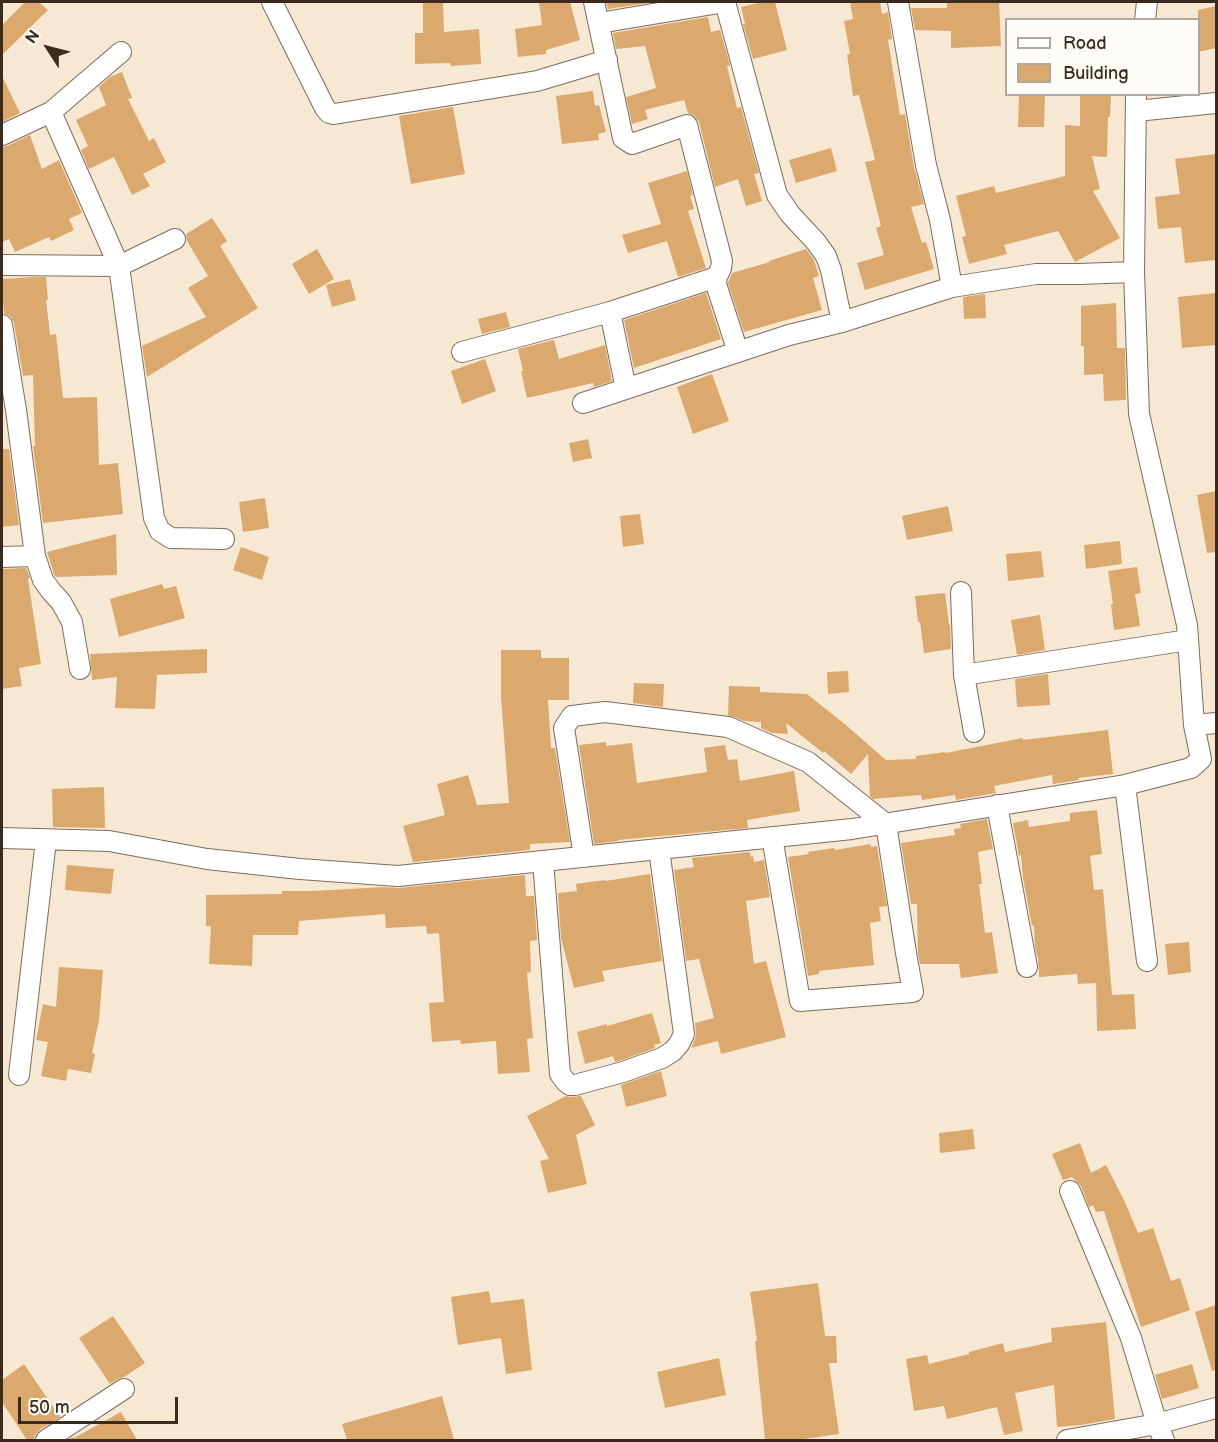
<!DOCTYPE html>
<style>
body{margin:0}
#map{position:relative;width:1218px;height:1442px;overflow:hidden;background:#f7e8d3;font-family:"Balsamiq Sans",sans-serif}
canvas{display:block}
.frame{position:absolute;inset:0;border:3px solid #3b2a1e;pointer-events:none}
.legend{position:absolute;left:1005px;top:18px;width:195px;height:78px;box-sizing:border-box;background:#fdfcf7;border:2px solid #afa8a0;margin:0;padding:8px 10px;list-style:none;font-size:18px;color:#3b2a1e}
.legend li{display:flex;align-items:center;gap:12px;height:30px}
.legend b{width:30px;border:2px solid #afa8a0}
.north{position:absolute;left:18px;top:18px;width:60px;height:60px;-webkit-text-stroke:4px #fdfcf7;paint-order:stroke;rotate:306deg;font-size:16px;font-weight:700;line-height:24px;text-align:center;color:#3b2a1e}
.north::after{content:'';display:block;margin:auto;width:21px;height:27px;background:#3b2a1e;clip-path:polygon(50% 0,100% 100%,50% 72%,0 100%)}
.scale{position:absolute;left:18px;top:1397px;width:160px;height:27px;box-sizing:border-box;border:3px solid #3b2a1e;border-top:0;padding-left:8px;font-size:18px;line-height:21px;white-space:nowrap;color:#3b2a1e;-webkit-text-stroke:4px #fdfcf7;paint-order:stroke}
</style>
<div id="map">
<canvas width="1218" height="1442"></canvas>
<div class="frame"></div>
<ul class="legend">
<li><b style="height:8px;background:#fff"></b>Road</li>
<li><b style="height:16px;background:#dba96e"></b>Building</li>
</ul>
<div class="north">N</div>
<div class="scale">50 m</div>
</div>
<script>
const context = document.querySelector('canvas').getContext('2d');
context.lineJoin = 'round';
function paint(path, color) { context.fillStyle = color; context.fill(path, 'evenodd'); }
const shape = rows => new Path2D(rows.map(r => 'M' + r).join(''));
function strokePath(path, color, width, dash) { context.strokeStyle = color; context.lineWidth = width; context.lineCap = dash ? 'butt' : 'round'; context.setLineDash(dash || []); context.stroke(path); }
paint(shape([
 [25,2,39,2,48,10,2,55,2,25],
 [423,2,443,2,444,32,479,29,481,64,451,66,450,63,415,64,415,33,423,33],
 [539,2,570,2,580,40,546,50,546,54,518,57,515,29,542,25],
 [606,2,655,2,608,9],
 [763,2,775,2,787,50,753,59,743,24,745,24,741,7],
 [850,2,880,2,882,14,888,12,892,39,888,40,900,115,905,114,914,167,924,204,911,207,922,243,926,242,934,269,865,290,857,263,884,255,876,228,881,226,865,162,875,160,859,95,853,96,847,54,850,54,844,21,853,19],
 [947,2,999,2,1001,46,951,48,951,31,915,30,911,8,947,8],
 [1216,6,1216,48,1198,52,1198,10],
 [708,17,711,32,720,30,730,65,727,66,737,108,741,107,759,173,754,174,762,201,746,206,738,179,715,187,699,122,695,116,688,113,684,100,645,110,648,119,632,124,626,97,656,88,645,46,616,49,613,33],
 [122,72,132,98,128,99,149,141,154,138,166,162,143,174,150,186,132,195,114,157,89,169,81,150,88,146,76,120,106,105,99,87,110,77],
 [2,76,20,113,2,122],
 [593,91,595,106,599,105,606,132,598,134,599,140,562,144,556,96],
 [1019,94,1045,94,1044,127,1018,127],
 [1080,95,1111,95,1110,117,1108,117,1107,157,1092,156,1100,189,1093,191,1120,238,1075,262,1058,231,1004,245,1007,254,969,264,962,237,966,236,956,196,994,186,996,193,1065,176,1065,125,1080,126],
 [453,107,465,174,411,184,399,116],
 [30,135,42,169,59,160,82,213,69,219,74,230,51,241,49,237,15,252,9,239,2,242,2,147,7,146],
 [831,148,837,171,796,183,789,160],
 [1216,154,1216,260,1185,263,1181,227,1158,229,1155,197,1180,194,1175,159],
 [687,171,693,195,690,196,694,209,688,211,706,268,678,277,667,241,628,253,622,235,661,224,648,183],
 [212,218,227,241,220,246,258,308,147,377,142,346,206,317,188,288,208,276,187,241,186,234],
 [317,249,334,279,309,294,292,264],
 [806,249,814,260,819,276,813,278,822,310,744,332,728,283,732,273,770,262,769,261],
 [34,277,46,277,48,300,46,300,50,335,56,334,63,398,97,397,99,465,118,463,123,514,43,523,33,446,35,446,33,375,23,376,14,323,11,317,4,313,2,289,2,279],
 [350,279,356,300,332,307,326,285],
 [706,293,721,339,634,368,624,320],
 [1216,293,1216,345,1182,348,1178,297],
 [985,294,986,318,964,319,963,297],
 [1116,303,1117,348,1125,348,1126,400,1104,401,1103,374,1084,375,1084,346,1081,346,1081,306],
 [506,312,510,327,482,334,478,319],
 [554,340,559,359,605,345,612,381,594,387,593,383,527,398,521,371,523,371,518,349],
 [485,359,496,391,462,404,451,371],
 [712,374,729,421,693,434,677,387],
 [588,439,592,458,573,462,569,443],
 [2,449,9,449,19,525,2,527],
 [1216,491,1216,552,1207,553,1197,495],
 [265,498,269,528,243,532,239,502],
 [948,506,953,531,907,540,902,516],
 [640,514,644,544,623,547,620,516],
 [116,534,117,575,56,577,54,574,47,552],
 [1120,541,1122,564,1086,569,1084,545],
 [241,547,269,557,262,580,233,570],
 [1041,551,1044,577,1008,581,1006,554],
 [1137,567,1141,593,1135,594,1140,626,1114,630,1111,604,1113,604,1108,571],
 [26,568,30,578,28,579,41,664,19,668,22,686,2,689,2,569],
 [162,584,164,589,176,586,185,618,119,637,110,599],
 [945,593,949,625,950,625,951,649,924,653,920,622,918,622,915,596],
 [1040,615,1045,650,1017,655,1011,620],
 [207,649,207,673,157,675,155,709,115,708,117,677,92,680,90,654],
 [501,650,541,650,541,658,569,658,569,700,548,700,551,748,555,748,570,842,530,844,530,850,413,862,403,826,445,815,437,784,468,775,477,805,509,803,501,697],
 [848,671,849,692,828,694,827,672],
 [1048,674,1050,705,1017,707,1015,679],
 [634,683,664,684,663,707,633,703],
 [729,686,760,687,760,692,807,694,846,725,886,760,916,759,916,756,945,752,945,753,1023,738,1023,740,1108,730,1113,774,1078,778,1079,780,1053,784,1052,775,994,786,996,793,956,800,955,795,922,800,921,795,873,799,870,796,868,754,851,774,824,751,823,753,786,723,788,734,772,733,761,728,761,722,744,721,728,715],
 [606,742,606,746,632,743,637,783,707,772,704,748,725,745,728,760,737,759,740,781,794,771,800,811,747,820,748,828,618,840,618,841,594,844,579,745],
 [104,787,105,828,53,827,52,789],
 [1097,810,1102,854,1090,856,1094,890,1103,889,1112,995,1134,994,1136,1029,1097,1031,1096,983,1078,984,1077,974,1039,977,1038,956,1037,956,1035,946,1034,925,1032,926,1023,878,1021,855,1019,856,1013,823,1028,820,1029,827,1070,821,1070,813],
 [987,819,993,849,978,852,982,884,979,884,985,933,992,932,998,973,961,978,959,964,920,964,918,954,917,904,911,904,901,843,955,835,954,829,961,828,960,824],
 [870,844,871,847,877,846,887,906,879,907,881,921,870,923,874,965,819,971,819,974,808,976,788,857,809,854,808,852,834,848,835,850],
 [750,852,751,857,753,856,754,862,764,860,770,897,746,901,754,964,766,961,786,1037,721,1054,718,1041,691,1048,695,1039,696,1033,695,1023,714,1018,699,959,686,961,674,870,694,867,692,858],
 [67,865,114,869,111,894,65,890],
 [650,874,662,961,602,971,605,981,574,988,561,938,558,893,577,891,576,884,605,880,605,881],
 [525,875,526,896,534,896,537,940,530,941,531,972,527,973,533,1038,527,1039,530,1072,498,1074,496,1041,461,1044,460,1040,432,1042,429,1003,444,1002,439,933,427,934,426,926,386,928,385,914,299,921,298,935,253,935,252,966,209,964,211,926,206,926,206,895,282,894,282,891,313,891,384,887,399,888],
 [1189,942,1191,972,1168,975,1165,944],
 [59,967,103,970,99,1020,92,1053,95,1054,91,1073,68,1069,66,1081,41,1076,48,1042,36,1040,43,1004,56,1007],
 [652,1013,661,1043,654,1045,655,1048,619,1061,615,1062,613,1056,585,1064,577,1032,607,1024,607,1026],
 [661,1071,667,1096,626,1107,621,1085],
 [566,1096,570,1097,581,1096,595,1125,576,1135,587,1184,548,1193,540,1161,549,1159,527,1116],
 [973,1129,975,1149,940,1153,939,1133],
 [1080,1143,1091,1173,1106,1165,1124,1200,1138,1233,1153,1228,1171,1281,1180,1278,1190,1310,1141,1327,1104,1211,1096,1212,1093,1205,1089,1207,1081,1186,1072,1177,1063,1180,1052,1154],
 [818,1283,825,1336,836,1336,837,1363,829,1363,839,1434,797,1440,765,1440,755,1341,757,1341,750,1292],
 [489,1291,491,1303,524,1299,532,1370,506,1374,501,1338,458,1345,451,1297],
 [1216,1305,1216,1370,1212,1371,1195,1312],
 [113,1316,145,1363,124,1377,118,1379,110,1384,79,1338],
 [1106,1322,1115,1419,1081,1425,1057,1427,1054,1385,1015,1393,1023,1431,1004,1435,997,1407,947,1419,944,1406,914,1411,906,1359,927,1355,929,1364,969,1354,969,1352,1003,1343,1005,1352,1052,1342,1051,1328],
 [719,1358,726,1395,665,1408,657,1372],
 [24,1364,60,1417,39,1430,35,1435,34,1440,27,1440,2,1402,2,1380],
 [1192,1364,1199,1388,1162,1399,1155,1375],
 [442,1396,454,1440,347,1440,342,1424],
 [121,1412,137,1440,67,1440,73,1437,74,1438]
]), '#dba96e');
const street = shape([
 [272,2,325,108,329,113,334,114,537,81,607,60],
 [594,2,623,138,632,144,687,125,722,261,721,268,717,277,716,284,738,352],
 [725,2,777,195,790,214,816,242,826,256,831,270,842,322],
 [898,2,926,165,940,220,952,287],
 [1145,20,1147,2],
 [599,23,725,2],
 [1136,111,1216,103],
 [51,112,119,266,154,518,160,531,171,538,224,539],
 [2,135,51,112,121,52],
 [2,265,119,266,175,239],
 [610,312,626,389],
 [2,325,16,410,35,556,43,580,51,591,61,602,72,622,80,669],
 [462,352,610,312,717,277],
 [583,403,789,335,842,322,952,287,1036,274,1079,274,1134,272],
 [2,557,35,556],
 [961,592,964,675,974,732],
 [964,675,1188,640],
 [1194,725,1216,723],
 [1125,785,1147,961],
 [997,805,1027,967],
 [2,838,109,841,207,859,300,869,398,876,852,829,1125,785,1191,768,1201,759,1194,725,1187,625,1139,414,1134,272,1136,94],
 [584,857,564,728,572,716,605,712,728,727,808,762,886,824,906,953,913,992,800,1001,772,837],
 [543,861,560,1074,566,1082,570,1085,575,1085,623,1072,662,1058,673,1051,679,1044,684,1034,659,849],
 [19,1075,46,840],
 [1070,1191,1131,1338,1157,1424,1164,1440],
 [46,1440,124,1389],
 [1067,1440,1157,1424,1216,1408]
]);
strokePath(street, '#7d6c5d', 22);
strokePath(street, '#fff', 20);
</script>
